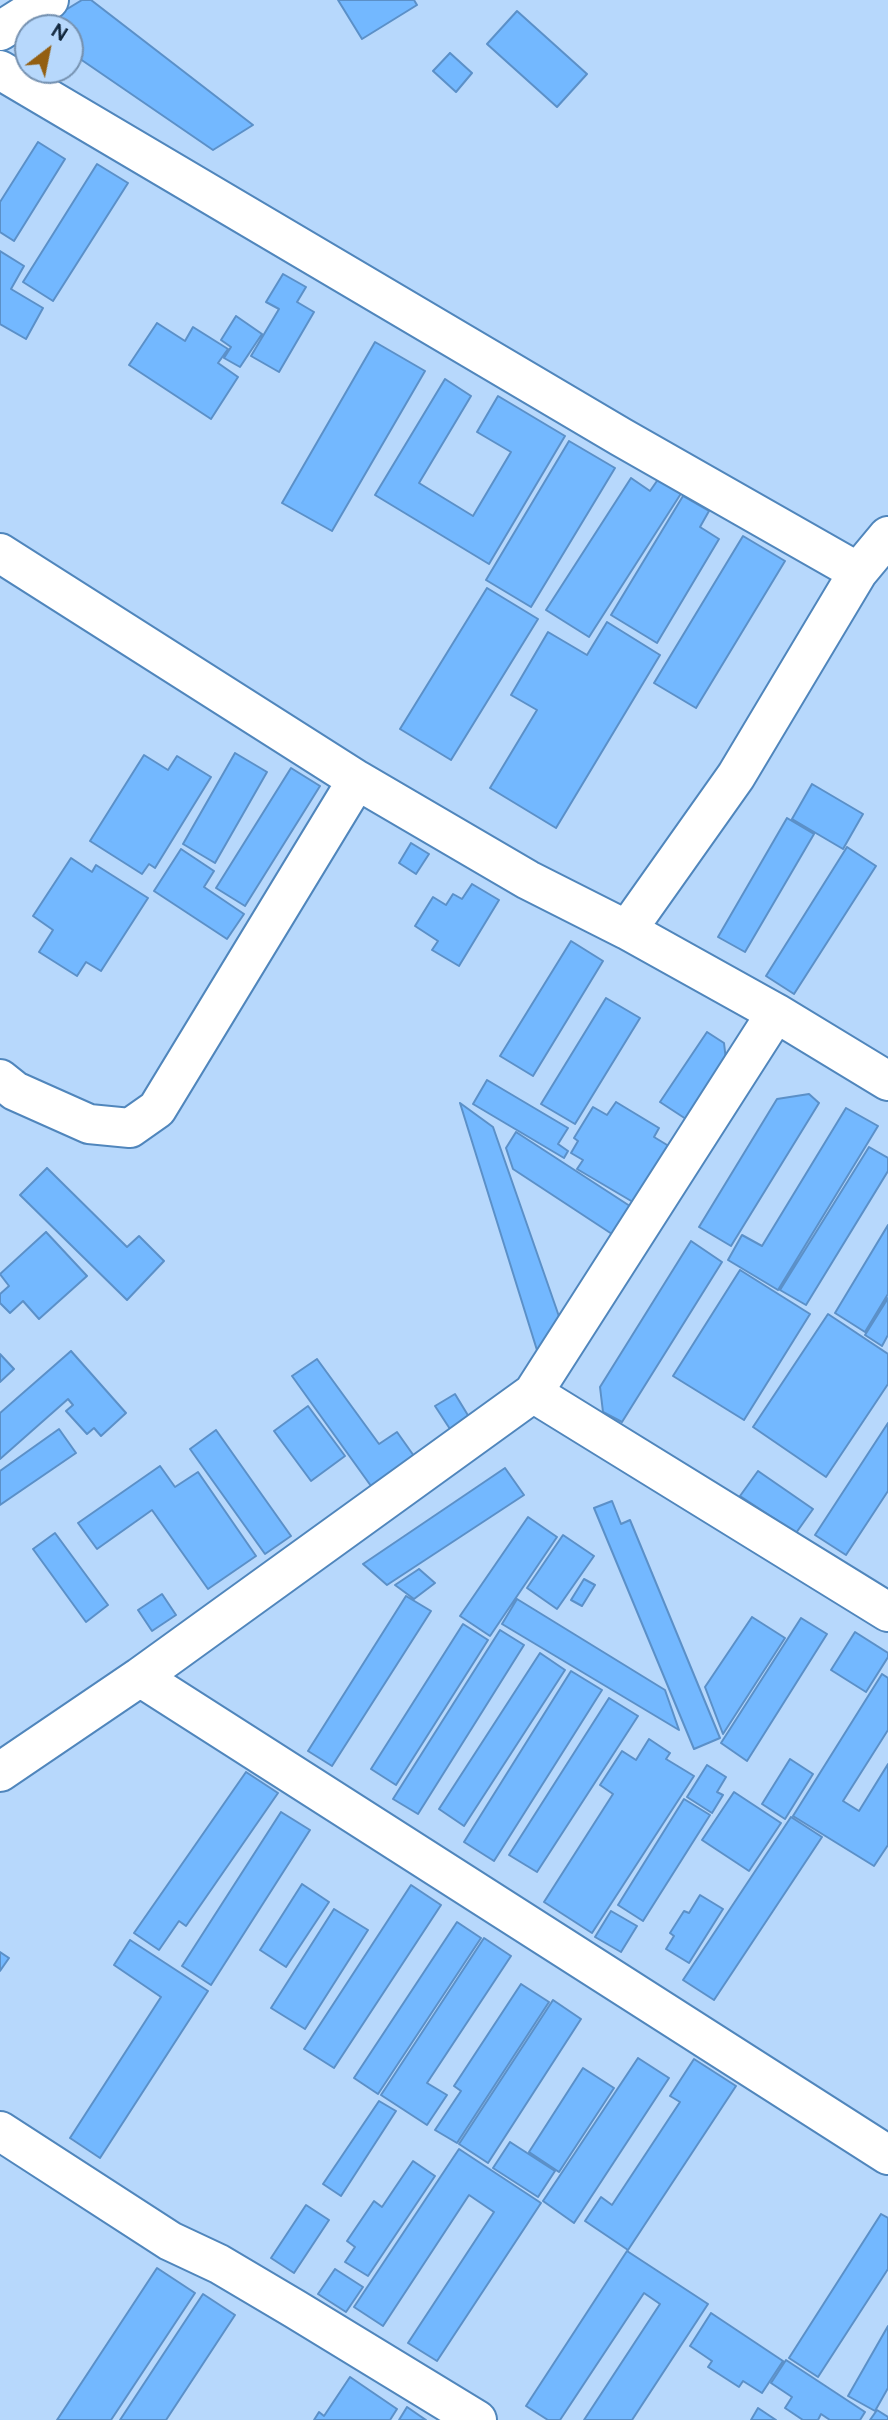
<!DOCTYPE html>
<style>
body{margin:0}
#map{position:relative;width:888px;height:2420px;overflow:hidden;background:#b7d8fc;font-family:Figtree,sans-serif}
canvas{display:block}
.north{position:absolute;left:14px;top:14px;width:70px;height:70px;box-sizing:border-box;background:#b7d8fc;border:2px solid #7591b0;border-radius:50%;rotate:32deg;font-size:19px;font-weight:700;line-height:28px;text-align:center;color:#11273d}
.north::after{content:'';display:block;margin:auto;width:24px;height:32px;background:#935f12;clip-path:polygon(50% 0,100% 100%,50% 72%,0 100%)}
</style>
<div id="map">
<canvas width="888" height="2420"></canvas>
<div class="north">N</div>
</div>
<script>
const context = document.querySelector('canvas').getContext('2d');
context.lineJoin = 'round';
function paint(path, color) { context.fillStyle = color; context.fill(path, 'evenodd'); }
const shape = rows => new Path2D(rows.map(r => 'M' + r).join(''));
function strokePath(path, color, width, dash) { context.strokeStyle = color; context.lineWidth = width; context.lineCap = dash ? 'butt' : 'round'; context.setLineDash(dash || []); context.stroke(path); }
const building = shape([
 [82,0,91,0,253,125,213,150,70,52,70,28,36,28,82,0],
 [338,0,414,0,417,5,362,39,338,0],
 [517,11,587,74,557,107,487,44,517,11],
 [450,53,472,73,456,92,433,71,450,53],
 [38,142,65,159,14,241,0,232,0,202,38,142],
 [97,164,128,183,53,301,23,282,97,164],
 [0,251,24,266,11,289,43,308,26,339,0,324,0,251],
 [283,274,306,287,297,302,314,312,279,372,251,356,279,309,266,302,283,274],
 [236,316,262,334,240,367,224,358,231,347,221,340,236,316],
 [157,323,185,341,193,327,228,349,218,363,238,377,211,419,129,365,157,323],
 [375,342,425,371,332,531,282,503,375,342],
 [445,379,471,396,419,483,473,516,511,452,477,432,498,396,565,436,489,564,375,495,445,379],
 [569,441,615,468,531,607,486,580,569,441],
 [631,478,650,491,659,478,682,492,589,637,546,610,631,478],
 [683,496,709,511,700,527,719,539,657,643,611,615,683,496],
 [743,536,785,561,696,708,654,683,743,536],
 [487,588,538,619,451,760,400,729,487,588],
 [607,622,660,655,556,828,490,788,537,710,511,695,548,632,587,655,607,622],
 [235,753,267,772,215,863,183,844,235,753],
 [144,755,168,770,177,756,211,777,155,868,149,864,142,874,90,841,144,755],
 [291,768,320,786,245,906,216,888,291,768],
 [812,784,863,814,843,849,792,819,812,784],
 [787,818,814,834,745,952,718,937,787,818],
 [411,843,429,854,416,874,399,863,411,843],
 [847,847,876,866,794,994,766,976,847,847],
 [181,849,214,871,204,887,244,914,227,939,154,891,181,849],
 [71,858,92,872,96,865,148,898,101,971,86,962,77,976,39,952,53,930,33,916,71,858],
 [472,884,499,900,459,966,432,950,438,941,415,926,433,897,446,905,453,894,462,899,472,884],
 [571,941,603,961,533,1076,500,1056,571,941],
 [606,998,640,1018,575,1124,541,1104,606,998],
 [707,1032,724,1043,726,1060,689,1121,660,1102,707,1032],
 [487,1080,568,1128,558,1144,568,1151,564,1158,473,1104,487,1080],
 [809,1094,819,1103,731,1246,699,1227,777,1099,809,1094],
 [616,1102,659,1128,654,1137,672,1148,638,1205,577,1169,583,1160,571,1153,578,1141,574,1138,593,1107,607,1115,616,1102],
 [460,1103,493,1127,562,1325,541,1363,460,1103],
 [846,1108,878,1126,778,1290,728,1260,742,1235,762,1246,846,1108],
 [516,1132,636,1210,618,1238,513,1169,506,1148,516,1132],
 [869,1147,888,1158,888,1171,806,1305,780,1290,869,1147],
 [47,1168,127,1247,139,1236,164,1261,127,1300,20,1195,47,1168],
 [888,1225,888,1294,865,1332,835,1313,888,1225],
 [46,1232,87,1276,39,1319,23,1301,10,1313,0,1303,0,1294,9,1286,0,1274,46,1232],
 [691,1241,722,1262,622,1422,603,1412,600,1387,691,1241],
 [740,1270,810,1314,744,1420,673,1376,740,1270],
 [888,1298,888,1335,882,1346,865,1335,888,1298],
 [828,1314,888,1354,888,1384,826,1477,753,1427,828,1314],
 [71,1351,126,1413,101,1436,94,1428,87,1434,66,1411,73,1405,68,1399,0,1459,0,1413,71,1351],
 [0,1354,14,1369,0,1382,0,1354],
 [317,1359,379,1444,397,1432,414,1456,371,1486,292,1376,317,1359],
 [455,1394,469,1417,450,1429,435,1406,455,1394],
 [308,1406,345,1456,311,1481,274,1431,308,1406],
 [888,1423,888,1491,846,1555,815,1535,888,1423],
 [59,1429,76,1453,0,1505,0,1471,59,1429],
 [216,1430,291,1536,265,1554,190,1449,216,1430],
 [160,1466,175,1487,198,1472,256,1556,208,1589,152,1510,97,1549,78,1523,160,1466],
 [505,1468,524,1495,387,1585,363,1564,505,1468],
 [758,1471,813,1509,796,1533,740,1496,758,1471],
 [612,1501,621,1524,630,1520,720,1738,694,1749,594,1508,612,1501],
 [528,1517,557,1537,490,1636,460,1616,528,1517],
 [55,1533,108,1605,86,1622,33,1549,55,1533],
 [563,1535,594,1556,557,1609,527,1588,563,1535],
 [419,1569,435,1583,414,1599,395,1585,419,1569],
 [584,1579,595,1585,582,1606,571,1600,584,1579],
 [162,1594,176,1615,152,1631,138,1610,162,1594],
 [406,1596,431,1611,332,1766,308,1751,406,1596],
 [517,1599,665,1690,679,1730,502,1624,517,1599],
 [752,1617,785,1638,723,1734,705,1687,752,1617],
 [801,1618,827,1634,747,1761,721,1743,801,1618],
 [463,1624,488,1640,396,1785,371,1769,463,1624],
 [500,1630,524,1645,418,1814,393,1799,500,1630],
 [855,1632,888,1653,888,1657,866,1692,831,1670,855,1632],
 [540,1653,565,1670,464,1826,439,1809,540,1653],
 [571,1671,602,1690,494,1861,464,1842,571,1671],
 [882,1674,888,1678,888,1730,843,1801,859,1811,888,1764,888,1845,874,1866,793,1816,882,1674],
 [609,1698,638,1716,537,1872,509,1855,609,1698],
 [649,1739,670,1753,666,1759,694,1776,592,1933,544,1902,613,1794,600,1785,622,1751,636,1760,649,1739],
 [790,1759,813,1774,785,1819,762,1804,790,1759],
 [707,1765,726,1777,717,1792,723,1795,712,1813,687,1797,707,1765],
 [246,1772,278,1793,186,1926,179,1921,159,1950,134,1933,246,1772],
 [734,1792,781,1823,749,1871,702,1840,734,1792],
 [684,1799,710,1815,643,1921,618,1905,684,1799],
 [281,1812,310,1830,211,1985,182,1966,281,1812],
 [791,1817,822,1837,714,2000,683,1980,791,1817],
 [302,1884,329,1902,286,1967,260,1950,302,1884],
 [411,1885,441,1905,334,2068,304,2049,411,1885],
 [700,1895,723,1909,689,1963,666,1949,674,1936,670,1933,684,1911,689,1913,700,1895],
 [334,1909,368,1930,305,2029,271,2008,334,1909],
 [611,1911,637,1926,621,1952,595,1937,611,1911],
 [457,1922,481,1938,378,2094,354,2078,457,1922],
 [484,1938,511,1956,427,2083,447,2095,427,2125,381,2095,484,1938],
 [130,1940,208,1991,100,2158,70,2138,161,1997,114,1965,130,1940],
 [0,1952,9,1958,0,1971,0,1952],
 [521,1984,549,2002,457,2143,435,2130,461,2091,454,2086,521,1984],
 [553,2000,581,2019,488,2163,459,2144,553,2000],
 [638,2058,669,2078,574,2223,543,2201,638,2058],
 [694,2059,736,2086,628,2250,585,2221,601,2197,612,2205,680,2102,670,2096,694,2059],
 [583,2068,614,2088,559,2172,529,2152,583,2068],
 [379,2101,396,2111,341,2196,323,2184,379,2101],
 [510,2142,555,2171,538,2197,493,2168,510,2142],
 [459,2149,541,2203,437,2361,408,2343,494,2212,469,2195,383,2326,354,2307,459,2149],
 [413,2161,435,2176,368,2276,345,2262,355,2247,347,2241,374,2201,382,2207,413,2161],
 [306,2205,329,2220,294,2273,271,2258,306,2205],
 [881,2214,888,2218,888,2269,818,2377,789,2358,881,2214],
 [627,2251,708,2304,632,2420,584,2420,660,2304,644,2293,560,2420,548,2420,526,2406,627,2251],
 [157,2268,195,2293,111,2420,57,2420,157,2268],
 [335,2269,363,2287,346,2312,318,2294,335,2269],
 [203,2294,235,2315,166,2420,120,2420,203,2294],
 [711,2313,783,2361,762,2393,743,2381,739,2387,708,2367,712,2361,690,2346,711,2313],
 [888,2326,888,2388,875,2411,848,2396,888,2326],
 [786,2360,865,2412,860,2420,830,2420,821,2414,818,2420,803,2420,785,2408,792,2397,771,2383,786,2360],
 [350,2377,397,2409,390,2420,314,2420,319,2412,324,2416,350,2377],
 [407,2407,426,2420,399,2420,407,2407],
 [758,2408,776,2420,751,2420,758,2408],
 [877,2410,888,2417,888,2420,870,2420,877,2410]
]);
paint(building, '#73b8ff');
strokePath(building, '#5b90c8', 2);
const minor = shape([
 [0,31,49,0],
 [0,70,621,437,858,572],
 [888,536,858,572,736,776,627,930,776,1013,888,1081],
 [0,553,357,780,157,1109,130,1128,89,1124,15,1091,0,1079],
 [357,780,528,880,627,930],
 [533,1393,888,1612],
 [140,1677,888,2155],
 [0,1772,140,1677,533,1393,776,1013],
 [0,2131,170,2241,219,2264,295,2309,477,2420]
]);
strokePath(minor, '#5086bc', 42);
strokePath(minor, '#fff', 38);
</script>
